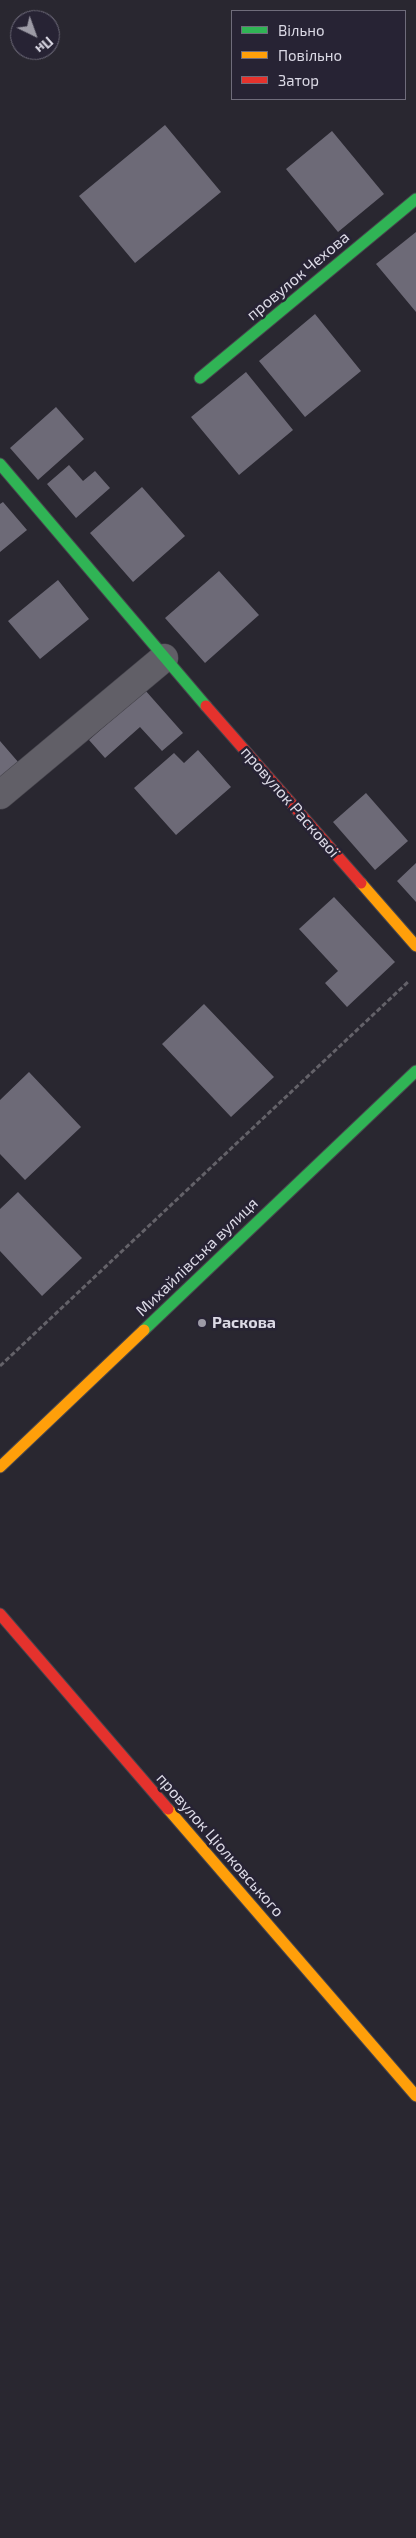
<!DOCTYPE html>
<meta charset="utf-8">
<style>
body{margin:0}
#map{position:relative;width:416px;height:2538px;overflow:hidden;background:#292730;font-family:"Exo 2",sans-serif}
canvas{display:block}
.legend{position:absolute;left:231px;top:10px;width:175px;height:90px;box-sizing:border-box;background:#272334;border:1px solid #6f6c7b;margin:0;padding:6px 9px;list-style:none;font-size:15px;color:#dbd9e5}
.legend li{display:flex;align-items:center;gap:10px;height:25px}
.legend b{width:25px;border:1px solid #6f6c7b}
.north{position:absolute;left:10px;top:10px;width:50px;height:50px;box-sizing:border-box;background:#272334;border:1px solid #6f6c7b;border-radius:50%;rotate:138deg;font-size:14px;font-weight:700;line-height:20px;text-align:center;color:#dbd9e5}
.north::after{content:'';display:block;margin:auto;width:18px;height:22px;background:#9d9ba6;clip-path:polygon(50% 0,100% 100%,50% 72%,0 100%)}
</style>
<div id="map">
<canvas width="416" height="2538"></canvas>
<ul class="legend">
<li><b style="height:6px;background:#30b455"></b>Вільно</li>
<li><b style="height:6px;background:#ff9f0a"></b>Повільно</li>
<li><b style="height:6px;background:#e5322d"></b>Затор</li>
</ul>
<div class="north">Пн</div>
</div>
<script>
const context = document.querySelector('canvas').getContext('2d');
context.lineJoin = 'round';
function paint(path, color) { context.fillStyle = color; context.fill(path, 'evenodd'); }
const shape = rows => new Path2D(rows.map(r => 'M' + r).join(''));
function strokePath(path, color, width, dash) { context.strokeStyle = color; context.lineWidth = width; context.lineCap = dash ? 'butt' : 'round'; context.setLineDash(dash || []); context.stroke(path); }
function label(font, color, halo, rows, align = 'center') {
  context.font = font + ' "Exo 2",sans-serif'; context.lineWidth = 5; context.setLineDash([]); context.textBaseline = 'middle'; context.strokeStyle = halo; context.fillStyle = color; for (const [text, x, y, turn = 0] of rows) {
    context.save(); context.translate(x, y); context.rotate((+turn || 0) * Math.PI / 180); context.textAlign = isNaN(turn) ? turn : align; if (halo) context.strokeText(text, 0, 0); context.fillText(text, 0, 0); context.restore();
  }
}
paint(shape([
 [165,125,221,192,135,263,79,196],
 [332,131,384,194,338,232,286,169],
 [416,232,416,312,376,264],
 [315,314,361,371,305,417,259,361],
 [246,372,293,430,239,475,191,417],
 [56,407,84,439,38,480,10,448],
 [69,465,83,481,95,471,110,488,76,518,47,484],
 [142,487,185,536,133,582,90,533],
 [3,502,27,530,0,552,0,504],
 [219,571,259,615,205,663,165,618],
 [58,580,89,619,40,659,8,621],
 [145,690,183,733,162,751,140,727,105,758,89,740],
 [0,741,19,763,0,780],
 [198,750,231,787,176,835,134,788,174,753,184,763],
 [366,793,408,841,375,870,333,822],
 [416,863,416,902,397,881],
 [334,897,395,962,347,1007,325,983,338,971,299,929],
 [204,1004,274,1077,231,1117,162,1044],
 [29,1072,81,1127,25,1180,0,1154,0,1100],
 [18,1192,82,1258,42,1296,0,1251,0,1209]
]), '#6d6a77');
const street = shape([
 [0,795,164,658]
]);
const fast = shape([
 [200,378,416,199],
 [0,464,206,706],
 [144,1330,416,1071]
]);
const slow = shape([
 [361,883,416,946],
 [0,1467,144,1330],
 [168,1809,416,2096]
]);
const jam = shape([
 [206,706,361,883],
 [0,1614,168,1809]
]);
strokePath(street, '#47454d', 29);
strokePath(fast, '#47454d', 13);
strokePath(slow, '#47454d', 13);
strokePath(jam, '#47454d', 13);
strokePath(shape([
 [0,1366,409,981]
]), '#646269', 3, [5, 2.5]);
strokePath(street, '#615f67', 28);
strokePath(fast, '#30b455', 11);
strokePath(slow, '#ff9f0a', 11);
strokePath(jam, '#e5322d', 11);
for (const [x, y, r, color] of [
 [202,1323,5,"#9d9ba6"]
]) { const dot = new Path2D(); dot.arc(x, y, r, 0, 2 * Math.PI); context.fillStyle = color; context.fill(dot); strokePath(dot, '#272334', 2); }
label('16px', '#dbd9e5', '#272334', [
 ["провулок Чехова",298,276,-40],
 ["провулок Раскової",290,802,49],
 ["Михайлівська вулиця",197,1257,-44],
 ["провулок Ціолковського",220,1845,49]
]);
label('bold 16px', '#dbd9e5', '#272334', [
 ["Раскова",212,1323]
], 'left');
</script>
